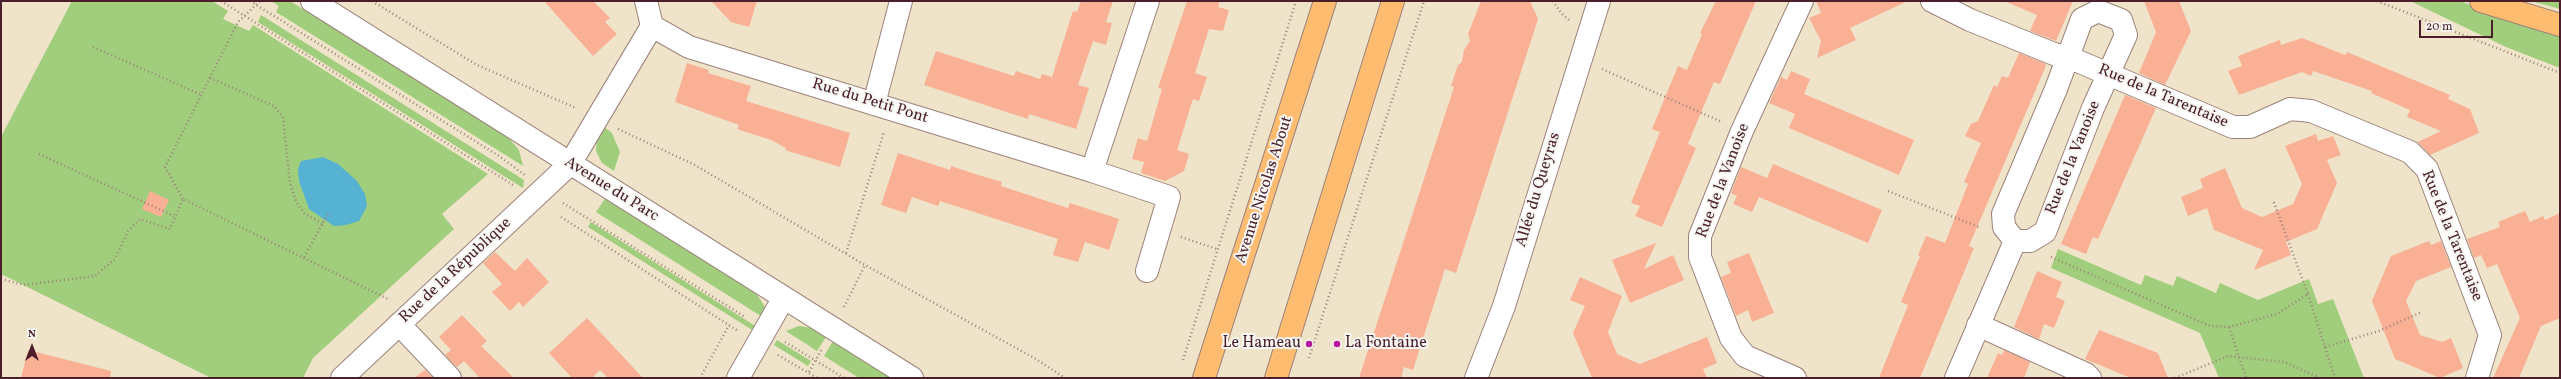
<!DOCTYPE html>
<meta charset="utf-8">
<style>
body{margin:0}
#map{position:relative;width:2561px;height:379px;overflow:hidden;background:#efe4c9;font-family:Vollkorn,serif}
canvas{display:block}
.frame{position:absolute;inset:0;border:2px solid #4a1f2b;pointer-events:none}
.north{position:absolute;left:12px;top:327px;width:40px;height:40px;-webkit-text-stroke:3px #f6f6f2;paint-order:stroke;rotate:0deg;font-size:11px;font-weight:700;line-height:16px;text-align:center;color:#4a1f2b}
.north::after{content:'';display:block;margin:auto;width:14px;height:18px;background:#4a1f2b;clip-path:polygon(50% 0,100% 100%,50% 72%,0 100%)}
.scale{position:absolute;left:2419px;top:20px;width:74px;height:18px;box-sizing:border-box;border:2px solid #4a1f2b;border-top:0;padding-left:5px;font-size:12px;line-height:14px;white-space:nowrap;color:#4a1f2b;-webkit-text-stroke:3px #f6f6f2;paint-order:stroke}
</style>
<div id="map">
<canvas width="2561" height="379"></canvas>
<div class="frame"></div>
<div class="north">N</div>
<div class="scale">20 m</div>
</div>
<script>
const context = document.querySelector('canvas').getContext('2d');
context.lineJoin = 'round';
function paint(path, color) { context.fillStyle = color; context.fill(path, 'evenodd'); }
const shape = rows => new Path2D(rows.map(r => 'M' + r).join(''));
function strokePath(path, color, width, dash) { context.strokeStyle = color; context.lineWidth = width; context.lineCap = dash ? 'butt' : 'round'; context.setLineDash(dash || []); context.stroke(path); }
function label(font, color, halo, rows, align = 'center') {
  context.font = font + ' Vollkorn,serif'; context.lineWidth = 4; context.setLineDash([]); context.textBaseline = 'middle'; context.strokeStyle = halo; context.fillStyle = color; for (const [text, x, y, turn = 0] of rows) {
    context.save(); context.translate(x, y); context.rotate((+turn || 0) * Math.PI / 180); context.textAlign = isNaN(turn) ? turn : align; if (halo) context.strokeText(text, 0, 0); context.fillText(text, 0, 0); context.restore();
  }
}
paint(shape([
 [72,1,212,1,228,11,223,19,249,31,253,25,488,174,442,214,454,229,313,358,303,378,211,378,1,274,1,137],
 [271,1,290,1,507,136,519,150,523,166,276,12,279,6],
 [2410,1,2460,1,2504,18,2560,34,2560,68,2506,47],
 [2531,1,2560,1,2560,9],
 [261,15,524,180,523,188,258,22],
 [603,126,612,133,620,152,614,171,602,163,596,151,597,136],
 [605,199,756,293,765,307,764,318,596,212],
 [591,222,760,329,757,333,588,227],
 [2058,249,2141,285,2145,275,2173,286,2177,276,2216,293,2220,283,2258,300,2309,279,2318,304,2333,299,2364,378,2219,378,2200,333,2051,268],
 [799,326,812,328,826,337,817,351,786,331],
 [777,340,811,361,808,366,774,345],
 [833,341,892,378,859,378,824,356]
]), '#a0ce7c');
paint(shape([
 [323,157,338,164,357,181,365,194,367,206,359,221,346,225,334,226,309,209,299,181,298,169,301,161]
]), '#55b2d3');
paint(shape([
 [544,1,593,1,610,18,605,22,617,34,593,56],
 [711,1,757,1,749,27,731,22],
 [1081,1,1113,1,1106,22,1112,23,1106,45,1093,41,1078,85,1089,88,1076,129,1029,114,1028,119,924,85,936,51,1014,76,1016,71,1040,79,1042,74,1052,77,1073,11,1077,12],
 [1187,1,1220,1,1218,7,1229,10,1223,31,1209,29,1195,73,1207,77,1199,101,1193,99,1177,150,1189,154,1184,171,1165,181,1141,173,1144,162,1132,159,1138,138,1147,141,1162,89,1158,88],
 [1481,1,1530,1,1538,19,1456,273,1445,269,1413,370,1404,367,1401,378,1359,378,1454,87,1451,86,1458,65,1462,62,1464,50,1470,41,1468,34],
 [1716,1,1756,1,1720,84,1714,82,1699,117,1688,144,1696,148,1662,227,1635,216,1640,206,1631,203,1660,132,1652,129,1678,66,1687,70,1702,34,1700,33],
 [1816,1,1908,1,1850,28,1856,40,1817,58,1821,41,1809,18,1821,13],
 [2004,1,2073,1,2056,41,2030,31,2037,15],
 [2144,1,2179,1,2191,31,2165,85,2139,73,2156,32],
 [2302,38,2345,55,2347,52,2450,95,2448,99,2470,109,2479,133,2430,155,2418,142,2441,131,2407,117,2410,110,2371,93,2372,91,2313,71,2311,76,2302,72,2239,95,2228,71,2242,66,2238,56,2280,40,2281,45],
 [2019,53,2046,64,2045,68,1969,246,1974,248,1920,378,1879,378,1908,305,1901,302,1920,256,1918,255,1926,236,1945,243,1968,184,1964,182,1981,143,1965,136,1971,124,1978,121,1994,85,1997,87,2002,76,2008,78],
 [687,63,709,70,708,73,751,86,746,101,850,133,840,167,785,150,786,148,771,140,737,129,739,125,675,102],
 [1791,71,1810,79,1804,94,1914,140,1899,175,1789,128,1795,114,1769,103,1781,77,1787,80],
 [2125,95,2156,108,2098,239,2093,237,2086,254,2061,244],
 [2316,134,2318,141,2333,136,2341,155,2327,160,2337,183,2317,229,2286,242,2291,255,2254,270,2263,250,2214,230,2207,208,2188,216,2181,197,2203,188,2200,179,2225,168,2242,208,2262,217,2293,204,2302,184,2285,146],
 [898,153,950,170,951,166,975,174,1002,182,1001,186,1068,208,1070,203,1119,219,1109,250,1085,242,1078,262,1053,255,1058,239,940,201,938,206,912,197,906,213,881,205],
 [1773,164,1882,210,1868,243,1759,197,1752,212,1733,204,1737,196,1731,193,1741,167,1767,178],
 [150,191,169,200,161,217,142,209],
 [2525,211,2530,222,2543,216,2545,220,2560,213,2560,318,2541,326,2519,378,2493,378,2520,318,2497,264,2487,268,2481,255,2474,258,2467,239,2500,227,2498,222],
 [2429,241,2431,245,2441,241,2451,267,2416,281,2406,301,2420,335,2442,342,2451,338,2463,368,2440,378,2395,359,2372,301,2391,256],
 [1656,243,1644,269,1673,255,1684,280,1630,303,1612,260],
 [495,252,515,271,527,258,549,282,523,307,519,302,510,311,492,292,502,284,483,263],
 [1749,253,1774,313,1752,322,1748,310,1736,316,1721,277,1731,273,1727,262],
 [2037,271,2062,282,2056,297,2065,301,2054,328,2044,324,2039,339,2014,327],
 [1580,277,1622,296,1608,332,1617,354,1640,364,1707,337,1717,363,1703,369,1707,378,1592,378,1573,333,1585,306,1570,300],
 [462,315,487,341,481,346,514,378,480,378,464,361,457,367,445,355,451,350,439,337],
 [587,318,643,378,608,378,600,370,592,378,572,378,549,353],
 [2099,330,2158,353,2168,378,2131,378,2085,359],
 [28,350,111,371,110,378,21,378],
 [2004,350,2030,362,2024,378,1987,378,1998,353,2002,355],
 [425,370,433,378,414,378]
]), '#f9b095');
const minor = shape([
 [312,1,912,378],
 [1932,1,1970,20,2054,54,2068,57,2233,127,2250,127,2290,109,2311,111,2410,152,2427,169,2490,335,2477,378],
 [2098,11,2121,20,2126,35,2093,108,2045,232,2030,241,2015,241,2004,227,2003,214,2056,89,2082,19,2098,11],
 [652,26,689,47,1092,171,1148,1],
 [874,104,901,1],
 [1092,171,1169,197,1147,271],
 [399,324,450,378],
 [1978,325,2086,374,2090,378],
 [342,378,570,164,652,26,646,1],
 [738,378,783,299],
 [1476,378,1504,306,1599,1],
 [1795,378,1745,356,1731,338,1700,257,1700,236,1742,131,1802,1],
 [1956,378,2015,241]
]);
const major = shape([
 [2481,1,2560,25],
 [1204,378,1325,1],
 [1276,378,1393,1]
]);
strokePath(minor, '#9c827a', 24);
strokePath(major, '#9c827a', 24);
strokePath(shape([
 [221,1,513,185],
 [250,1,499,156,525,175],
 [372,1,477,65,576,108],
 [1553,1,1561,13,1569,20],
 [2377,1,2560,73],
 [93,47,202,95],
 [1602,69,1722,122],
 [210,78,274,106,283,117,290,183,296,202,305,214,323,224],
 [618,129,693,164,865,265,1036,359,1065,378],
 [39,154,174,216],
 [1888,191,1979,227],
 [183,199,165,167,238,22,260,1],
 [563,203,745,317],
 [561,217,738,331],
 [1181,237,1217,249],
 [846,253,884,132],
 [304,257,328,214],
 [2051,257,2210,326,2229,327,2277,314,2308,294,2273,200],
 [1,279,24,285,95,276,115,259,128,231,140,219,170,229,183,199,390,300],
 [2308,294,2335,378],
 [844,307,865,265],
 [2229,327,2246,378],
 [785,342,844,378],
 [2325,347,2379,331,2422,312],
 [778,355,817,378],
 [1309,358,1424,1],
 [1183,360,1296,1],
 [809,372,822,349],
 [700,378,729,325],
 [2175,378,2228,356,2284,362,2320,378]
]), '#9c827a', 2.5, [1, 3]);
strokePath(minor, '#fff', 22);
strokePath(major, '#fdbc70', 22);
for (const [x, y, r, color] of [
 [1309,344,4,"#b5179e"],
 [1337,344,4,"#b5179e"]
]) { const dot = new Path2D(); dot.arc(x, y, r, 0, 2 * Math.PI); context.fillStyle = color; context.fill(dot); strokePath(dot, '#f6f6f2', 1.5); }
label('16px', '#4a1f2b', '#f6f6f2', [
 ["Rue de la Tarentaise",2163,97,23],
 ["Rue du Petit Pont",870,102,17],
 ["Rue de la Vanoise",2074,158,-68],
 ["Rue de la Vanoise",1724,181,-69],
 ["Avenue du Parc",611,190,32],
 ["Avenue Nicolas About",1265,190,-72],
 ["Allée du Queyras",1539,190,-73],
 ["Rue de la Tarentaise",2451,236,68],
 ["Rue de la République",456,271,-43]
]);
label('16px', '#4a1f2b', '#f6f6f2', [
 ["Le Hameau",1301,344],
 ["La Fontaine",1345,344,"left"]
], 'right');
</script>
